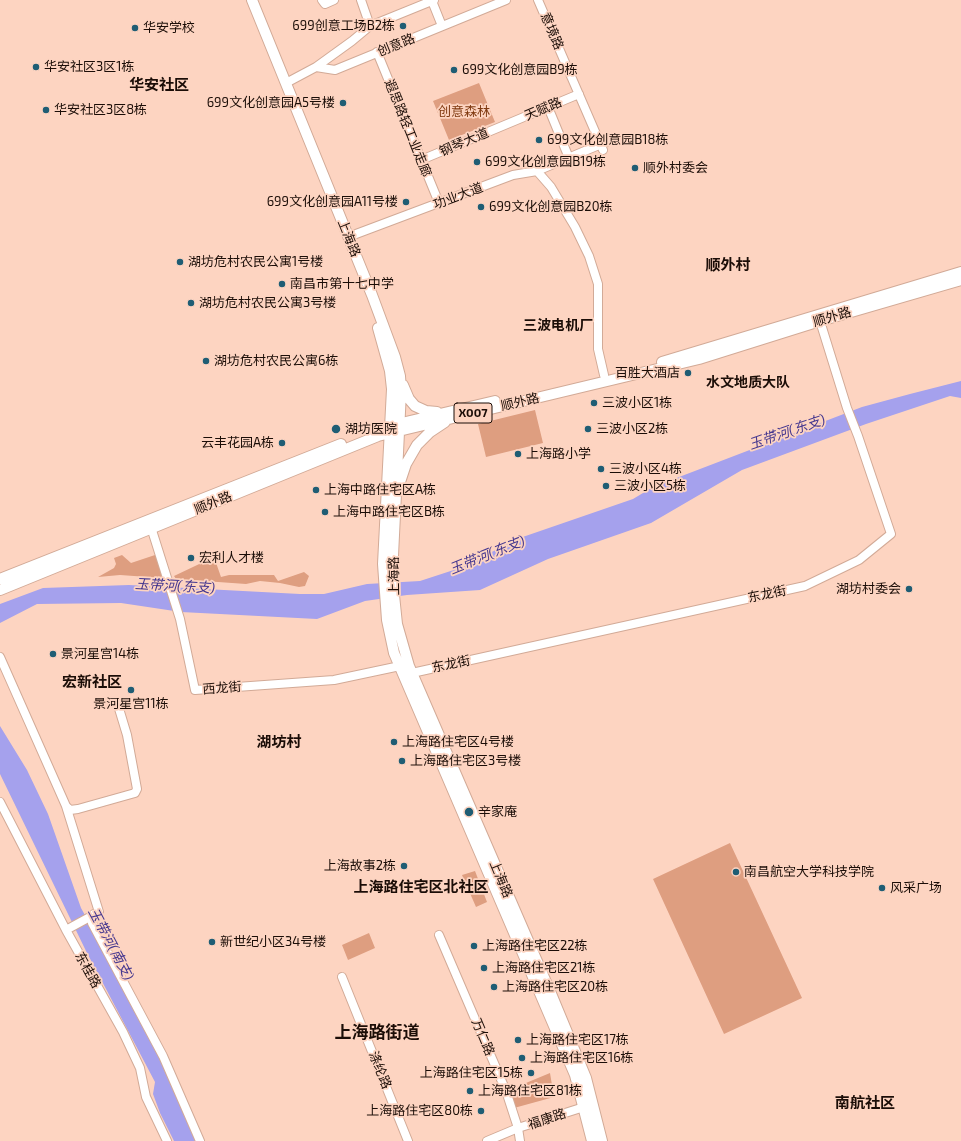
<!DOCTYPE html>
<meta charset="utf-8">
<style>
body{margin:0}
canvas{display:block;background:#fdd4c1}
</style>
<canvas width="961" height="1141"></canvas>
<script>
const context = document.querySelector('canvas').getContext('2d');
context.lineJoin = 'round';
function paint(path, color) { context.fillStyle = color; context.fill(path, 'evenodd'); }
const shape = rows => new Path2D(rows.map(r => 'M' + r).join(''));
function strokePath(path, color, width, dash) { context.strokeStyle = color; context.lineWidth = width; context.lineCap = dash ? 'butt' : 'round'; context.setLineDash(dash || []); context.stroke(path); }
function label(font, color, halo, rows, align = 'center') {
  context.font = font + ' "Exo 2","Noto Sans SC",sans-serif'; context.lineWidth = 3.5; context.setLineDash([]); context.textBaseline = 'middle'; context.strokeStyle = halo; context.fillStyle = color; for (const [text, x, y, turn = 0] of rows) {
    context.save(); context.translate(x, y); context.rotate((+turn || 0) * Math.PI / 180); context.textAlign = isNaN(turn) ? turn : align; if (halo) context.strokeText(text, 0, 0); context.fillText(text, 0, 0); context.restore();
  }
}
paint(shape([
 [479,83,495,122,449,140,433,101],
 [535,410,543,443,486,457,478,424],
 [122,555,131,563,155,555,158,562,162,578,120,575,98,577,114,568,116,564,114,558],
 [214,557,221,577,229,575,274,575,278,581,304,572,309,576,305,586,299,587,280,583,260,581,246,584,176,579,174,576],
 [730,843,802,998,724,1034,653,879],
 [475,871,487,902,476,907,462,875],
 [369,933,375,948,348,960,342,945],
 [550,1073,554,1097,514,1108,509,1090]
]), '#de9e80');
paint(shape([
 [961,381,961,398,950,396,866,424,742,470,651,523,548,559,480,590,407,595,365,601,317,619,181,612,121,603,37,604,0,623,0,604,43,588,129,585,300,594,324,594,367,584,420,581,466,566,514,540,633,499,653,487,862,407,910,394],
 [0,726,27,770,48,814,81,908,155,1041,196,1141,174,1141,160,1113,153,1094,155,1082,86,951,0,774]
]), '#a5a1ed');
const minor = shape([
 [322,0,325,4,334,0],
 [361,0,370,26],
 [538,0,603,150],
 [432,1,442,26],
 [377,52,439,203],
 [316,67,352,41,370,26,434,0],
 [286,83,316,67,335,70,506,0],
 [548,107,569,158],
 [421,160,579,94],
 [537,171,551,187,575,227,589,256,598,284,598,349,604,375],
 [348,237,513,175,537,171,611,140],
 [150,524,180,619,195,690,334,680,400,666],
 [0,657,66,806,70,810,78,809,135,793,137,789,127,735,117,702],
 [412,673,805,586,859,560,891,534,858,436,847,408,820,321],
 [0,802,66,930,123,1032,140,1068,146,1097,167,1141],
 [66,806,99,912,66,930],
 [94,914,92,923,163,1056,200,1141],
 [439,935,506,1091,518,1128,520,1141],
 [342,977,408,1141],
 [487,1141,518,1128,584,1107]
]);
const major = shape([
 [252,0,372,295,395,357,400,376,401,391,392,576,397,624,409,666,552,996,586,1078,602,1141],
 [378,328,390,371,392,389,383,564,387,620,394,653,575,1075,592,1141],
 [662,362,961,272],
 [403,385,409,399,415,406,426,411,437,412],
 [393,425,495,401],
 [400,482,406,464,417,445,430,432,445,422],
 [0,579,341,444],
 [0,590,378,436,699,359,820,321,961,280]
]);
strokePath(minor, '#d2aa97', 10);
strokePath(major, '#d2aa97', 12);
strokePath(minor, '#fff', 8);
strokePath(major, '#fff', 10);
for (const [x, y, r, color] of [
 [403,26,4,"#1f5d74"],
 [135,28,4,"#1f5d74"],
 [36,67,4,"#1f5d74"],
 [454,70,4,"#1f5d74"],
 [343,103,4,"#1f5d74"],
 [46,110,4,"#1f5d74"],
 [539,140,4,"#1f5d74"],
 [477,162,4,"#1f5d74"],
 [635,168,4,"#1f5d74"],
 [406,202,4,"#1f5d74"],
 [481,207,4,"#1f5d74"],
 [180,262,4,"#1f5d74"],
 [282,284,4,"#1f5d74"],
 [191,303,4,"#1f5d74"],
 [206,361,4,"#1f5d74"],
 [688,373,4,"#1f5d74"],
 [594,403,4,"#1f5d74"],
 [336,429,5,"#1f5d74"],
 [588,429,4,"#1f5d74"],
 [282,443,4,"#1f5d74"],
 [518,454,4,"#1f5d74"],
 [601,469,4,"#1f5d74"],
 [606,486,4,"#1f5d74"],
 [316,490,4,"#1f5d74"],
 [325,512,4,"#1f5d74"],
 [191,558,4,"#1f5d74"],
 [909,589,4,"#1f5d74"],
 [53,654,4,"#1f5d74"],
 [131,690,4,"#1f5d74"],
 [394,742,4,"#1f5d74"],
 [402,761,4,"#1f5d74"],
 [469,812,5,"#1f5d74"],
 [404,866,4,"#1f5d74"],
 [736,872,4,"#1f5d74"],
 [882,888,4,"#1f5d74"],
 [212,942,4,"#1f5d74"],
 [474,946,4,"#1f5d74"],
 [484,968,4,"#1f5d74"],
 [494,987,4,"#1f5d74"],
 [518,1040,4,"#1f5d74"],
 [522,1058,4,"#1f5d74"],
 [531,1073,4,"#1f5d74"],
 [470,1091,4,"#1f5d74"],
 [481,1111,4,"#1f5d74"]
]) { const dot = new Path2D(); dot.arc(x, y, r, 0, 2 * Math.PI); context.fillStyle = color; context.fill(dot); strokePath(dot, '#fdd4c1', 1.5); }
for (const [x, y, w] of [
 [473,413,38]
]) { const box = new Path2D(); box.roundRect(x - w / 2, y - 10, w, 20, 3); context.fillStyle = '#fdd4c1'; context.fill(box); strokePath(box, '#1b0d07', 1); }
label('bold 12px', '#1b0d07', null, [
 ["X007",473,413]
]);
label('13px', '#1b0d07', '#fdd4c1', [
 ["699创意工场B2栋",395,26,"right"],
 ["华安学校",143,28],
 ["华安社区3区1栋",44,67],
 ["699文化创意园B9栋",462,70],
 ["699文化创意园A5号楼",335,103,"right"],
 ["华安社区3区8栋",54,110],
 ["699文化创意园B18栋",547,140],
 ["699文化创意园B19栋",485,162],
 ["顺外村委会",643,168],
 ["699文化创意园A11号楼",398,202,"right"],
 ["699文化创意园B20栋",489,207],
 ["湖坊危村农民公寓1号楼",188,262],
 ["南昌市第十七中学",290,284],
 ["湖坊危村农民公寓3号楼",199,303],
 ["湖坊危村农民公寓6栋",214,361],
 ["百胜大酒店",680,373,"right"],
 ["三波小区1栋",602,403],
 ["湖坊医院",345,429],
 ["三波小区2栋",596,429],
 ["云丰花园A栋",274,443,"right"],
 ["上海路小学",526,454],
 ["三波小区4栋",609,469],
 ["三波小区5栋",614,486],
 ["上海中路住宅区A栋",324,490],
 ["上海中路住宅区B栋",333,512],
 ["宏利人才楼",199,558],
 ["湖坊村委会",901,589,"right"],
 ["景河星宫14栋",61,654],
 ["景河星宫11栋",131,704,"center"],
 ["上海路住宅区4号楼",402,742],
 ["上海路住宅区3号楼",410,761],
 ["辛家庵",478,812],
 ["上海故事2栋",396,866,"right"],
 ["南昌航空大学科技学院",744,872],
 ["风采广场",890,888],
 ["新世纪小区34号楼",220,942],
 ["上海路住宅区22栋",482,946],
 ["上海路住宅区21栋",492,968],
 ["上海路住宅区20栋",502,987],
 ["上海路住宅区17栋",526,1040],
 ["上海路住宅区16栋",530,1058],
 ["上海路住宅区15栋",523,1073,"right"],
 ["上海路住宅区81栋",478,1091],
 ["上海路住宅区80栋",473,1111,"right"]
], 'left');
label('13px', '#1b0d07', '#fdd4c1', [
 ["意境路",552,31,67],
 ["创意路",396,45,-22],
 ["天赋路",543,109,-23],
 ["遐思路轻工业走廊",408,128,68],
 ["钢琴大道",464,142,-23],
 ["功业大道",458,196,-21],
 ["上海路",349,238,68],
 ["顺外路",832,317,-16],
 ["顺外路",520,402,-13],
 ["顺外路",213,503,-22],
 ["上海路",394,576,-91],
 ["东龙街",767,594,-12],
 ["东龙街",451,664,-12],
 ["西龙街",222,688,-4],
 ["上海路",501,879,67],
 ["东桂路",88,970,61],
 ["万仁路",483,1037,67],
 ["涤纶路",380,1070,68],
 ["福康路",547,1119,-18]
]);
label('13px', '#7f380f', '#fdd4c1', [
 ["创意森林",464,112]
]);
label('bold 14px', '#1b0d07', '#fdd4c1', [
 ["三波电机厂",558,325],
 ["水文地质大队",748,382]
]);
label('italic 14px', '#45378f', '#fdd4c1', [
 ["玉带河(东支)",787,432,-19],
 ["玉带河(东支)",487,555,-22],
 ["玉带河(东支)",175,586,3],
 ["玉带河(南支)",111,944,62]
]);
label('bold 15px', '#1b0d07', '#fdd4c1', [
 ["华安社区",159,85],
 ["顺外村",728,265],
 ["宏新社区",92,682],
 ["湖坊村",279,742],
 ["上海路住宅区北社区",421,887],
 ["南航社区",865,1103]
]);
label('bold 17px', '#1b0d07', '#fdd4c1', [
 ["上海路街道",377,1032]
]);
</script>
